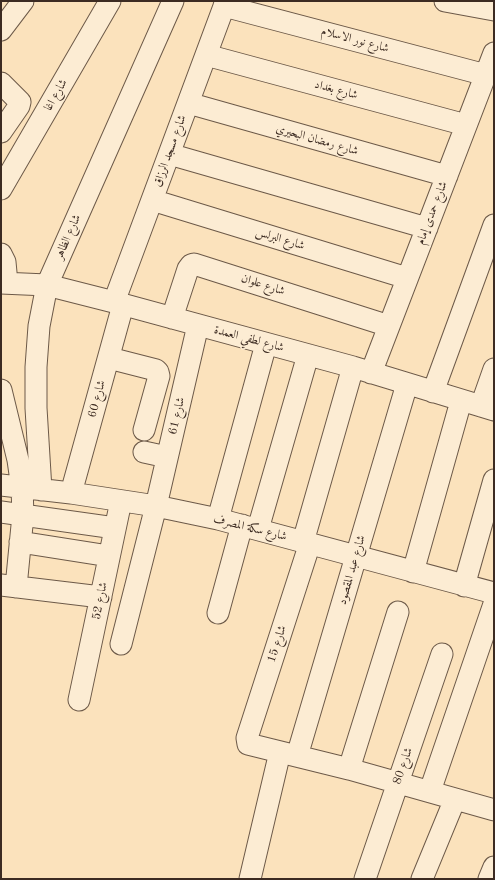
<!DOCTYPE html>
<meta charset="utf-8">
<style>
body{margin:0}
#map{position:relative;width:495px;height:880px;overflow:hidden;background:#fbe2bc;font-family:"Old Standard TT",serif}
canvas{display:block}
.frame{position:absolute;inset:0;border:2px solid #3c2b22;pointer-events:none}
</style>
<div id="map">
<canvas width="495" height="880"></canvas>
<div class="frame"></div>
</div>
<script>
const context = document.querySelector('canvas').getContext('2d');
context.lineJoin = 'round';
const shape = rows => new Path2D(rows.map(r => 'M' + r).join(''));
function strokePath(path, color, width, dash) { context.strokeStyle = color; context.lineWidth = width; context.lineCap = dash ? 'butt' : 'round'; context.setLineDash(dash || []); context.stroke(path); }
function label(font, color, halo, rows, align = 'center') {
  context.font = font + ' "Old Standard TT",Amiri,serif'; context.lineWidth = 3; context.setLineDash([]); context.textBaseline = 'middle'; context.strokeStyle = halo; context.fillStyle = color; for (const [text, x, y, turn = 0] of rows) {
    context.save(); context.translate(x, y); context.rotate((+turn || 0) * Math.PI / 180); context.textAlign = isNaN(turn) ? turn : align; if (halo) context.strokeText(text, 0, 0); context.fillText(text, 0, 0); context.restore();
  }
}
const minor = shape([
 [445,1,494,10],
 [224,6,486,75],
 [1,30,23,1],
 [206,55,466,125],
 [1,83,20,102,19,106,1,132],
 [188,103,447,176],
 [169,154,427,228],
 [1,189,110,1],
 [152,200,407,278],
 [1,254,5,262,7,283],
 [1,283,47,285,114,302,353,367,494,410],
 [114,302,226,1],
 [172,318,188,269,191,265,194,264,389,326],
 [109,358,156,370,158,372,159,376,144,430],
 [371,373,494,53],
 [1,390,18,460,22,488,23,515,16,587],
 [433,392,494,225],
 [481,406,494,369],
 [144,452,167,457],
 [1,485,71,493,156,506,218,519,494,593],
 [41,490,36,408,36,367,39,326,47,285,173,1],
 [71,493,123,305],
 [1,512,115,528],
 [218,519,266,344],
 [258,529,308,355],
 [20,542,109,556],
 [303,542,353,367],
 [310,543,247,738,248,744,349,769,494,810],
 [413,572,461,401],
 [1,585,101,597],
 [464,586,494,480],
 [218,613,242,525],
 [121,644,156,506,198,325],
 [79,700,121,501],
 [297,756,407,384],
 [349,769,398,612],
 [430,791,494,604],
 [250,879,280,752],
 [365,879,442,654],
 [422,879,455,799],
 [489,879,494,867]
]);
strokePath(minor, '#6c5948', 23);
strokePath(minor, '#fcecd3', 21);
label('12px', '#3c2b22', '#fcecd3', [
 ["شارع نور الاسلام",355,40,15],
 ["شارع بغداد",336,90,15],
 ["شارع اغا",56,95,-60],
 ["شارع رمضان البحيري",317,140,16],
 ["شارع مسجد الرزاق",170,151,-70],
 ["شارع حمدى إمام",432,213,-69],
 ["شارع الظاهر",68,237,-66],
 ["شارع البرلس",280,239,17],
 ["شارع علوان",263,285,18],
 ["شارع لطفي العمدة",249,339,15],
 ["شارع 60",97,399,-75],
 ["شارع 61",177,416,-77],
 ["شارع سكة المصرف",250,528,14],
 ["شارع عبد المقصود",352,570,-74],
 ["شارع 52",100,601,-79],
 ["شارع 15",277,644,-72],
 ["شارع 80",403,766,-71]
]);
</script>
